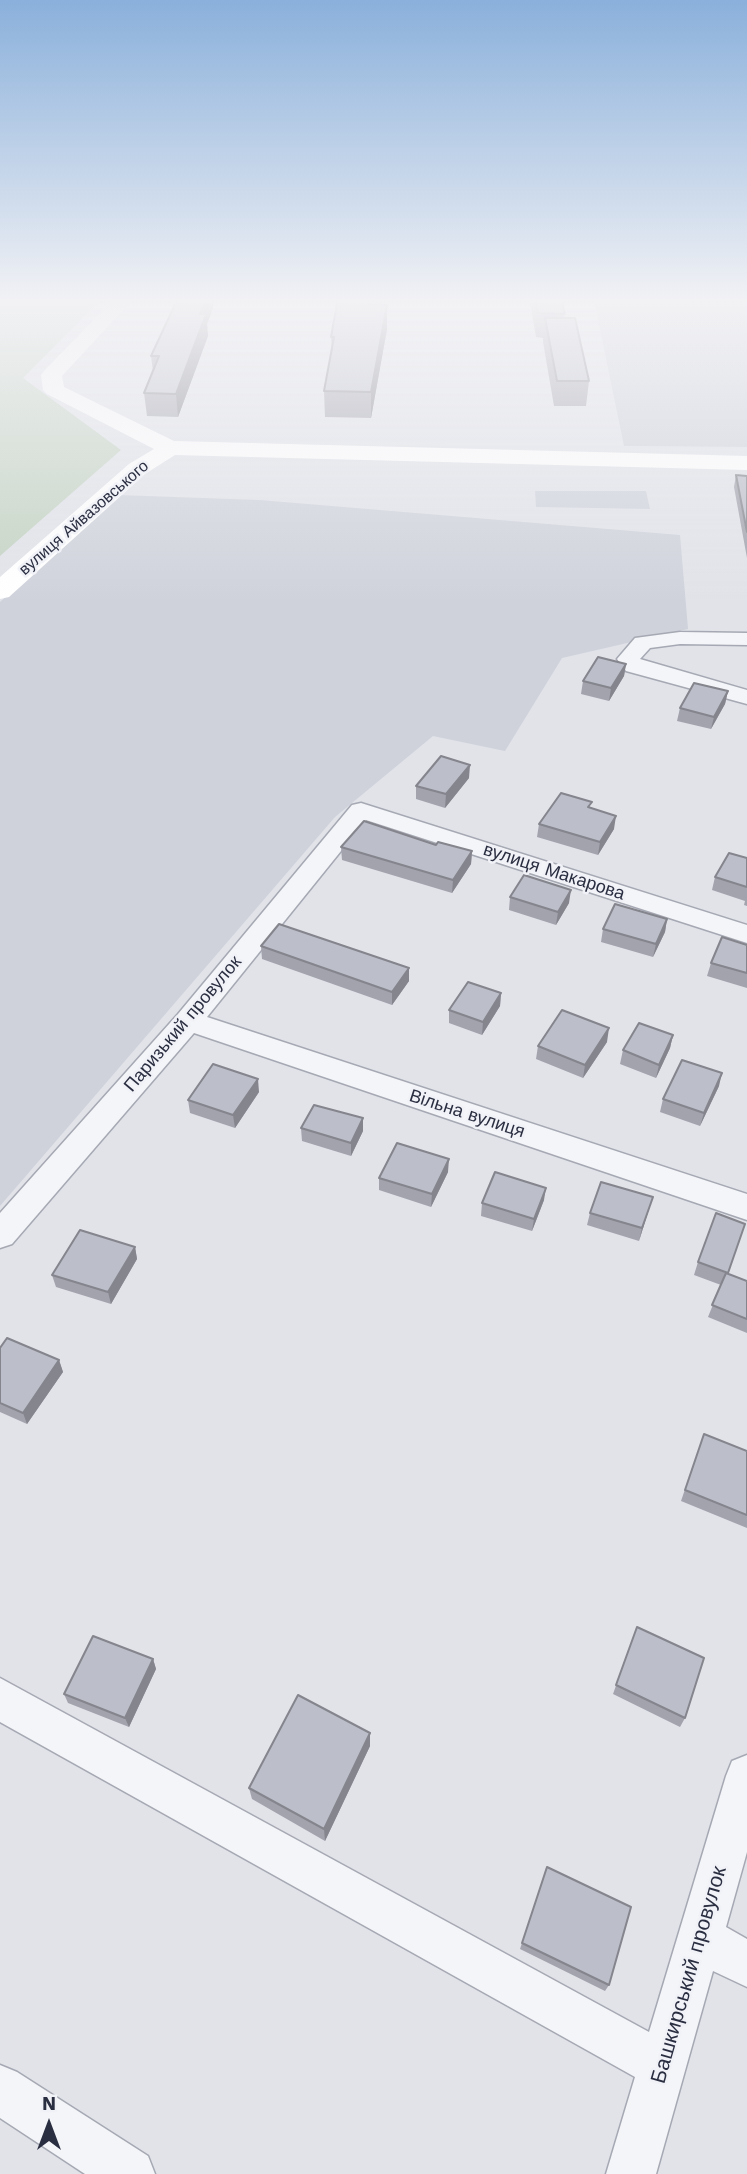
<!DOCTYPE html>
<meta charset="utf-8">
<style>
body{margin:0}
#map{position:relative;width:747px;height:2174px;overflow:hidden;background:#e1e3e9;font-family:"Work Sans",sans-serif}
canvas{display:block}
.north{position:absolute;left:14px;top:2090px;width:70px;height:70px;-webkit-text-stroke:5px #f1f2f7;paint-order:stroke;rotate:0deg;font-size:19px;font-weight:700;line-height:28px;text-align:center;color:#2a2e41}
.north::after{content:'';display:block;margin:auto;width:24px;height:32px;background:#2a2e41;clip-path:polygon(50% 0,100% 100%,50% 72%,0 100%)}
</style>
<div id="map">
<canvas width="747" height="2174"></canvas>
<div class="north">N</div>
</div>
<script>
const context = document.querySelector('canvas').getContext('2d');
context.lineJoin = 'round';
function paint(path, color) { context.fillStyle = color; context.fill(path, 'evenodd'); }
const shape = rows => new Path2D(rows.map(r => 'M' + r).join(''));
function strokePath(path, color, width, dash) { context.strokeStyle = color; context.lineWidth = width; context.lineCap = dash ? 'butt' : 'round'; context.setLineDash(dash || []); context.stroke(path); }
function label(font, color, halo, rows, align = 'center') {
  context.font = font + ' "Work Sans",sans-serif'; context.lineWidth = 5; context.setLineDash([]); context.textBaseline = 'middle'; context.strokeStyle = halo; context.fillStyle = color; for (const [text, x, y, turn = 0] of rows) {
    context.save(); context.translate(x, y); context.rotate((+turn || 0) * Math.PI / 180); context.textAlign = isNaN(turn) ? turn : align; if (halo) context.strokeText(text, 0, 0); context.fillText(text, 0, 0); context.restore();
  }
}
paint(shape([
 [594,301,747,302,747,447,624,446],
 [535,491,646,491,650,509,536,507],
 [118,495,260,500,680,535,688,629,562,658,505,751,433,736,335,817,0,1206,0,602]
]), '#cfd2db');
paint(shape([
 [0,298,103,298,23,378,121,450,0,556]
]), '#c4d3c3');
const street = shape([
 [680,632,747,633,747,645,680,644,650,648,640,659,747,690,747,704,626,671,617,659,635,638,680,632],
 [361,803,747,925,747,943,366,820,207,1017,747,1194,747,1220,194,1033,12,1244,0,1248,0,1213,178,1014,352,805,361,803],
 [0,1678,649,2032,726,1776,732,1761,747,1755,747,1852,726,1927,747,1939,747,1987,713,1971,656,2174,606,2174,635,2077,0,1722,0,1678],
 [0,2065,17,2072,148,2156,155,2174,85,2174,0,2118,0,2065]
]);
strokePath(street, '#a6a9b3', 3);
paint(street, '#f4f5f8');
paint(shape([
 [115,298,134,298,62,376,64,387,174,441,747,456,747,470,175,455,145,474,9,597,0,599,0,577,129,464,154,449,47,394,43,390,41,375,44,371,115,298]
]), '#fff');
paint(shape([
 [178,298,212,298,213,308,207,324,208,336,178,417,147,416,144,393,153,372,151,356],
 [338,298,372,298,371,304,387,305,387,329,371,418,325,417,324,391,332,351,331,337],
 [529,298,561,298,565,314,564,318,589,381,586,406,554,406,543,342,543,338,536,337],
 [736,475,747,476,747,558,734,487],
 [626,664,624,676,609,701,581,694,583,681],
 [728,691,725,704,711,729,677,721,680,708],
 [469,778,445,808,416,799,416,786],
 [591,808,614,829,598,855,537,837,539,824],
 [436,845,472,851,471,864,452,893,342,860,341,847],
 [747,858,747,906,744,905,745,901,712,890,715,877],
 [510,897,569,903,556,925,509,910],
 [667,919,665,932,653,957,601,942,603,929],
 [747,945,747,988,707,976,711,963],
 [261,946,409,981,392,1005,262,959],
 [501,993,500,1006,482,1035,449,1023,449,1010],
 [673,1035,670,1048,656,1078,620,1064,623,1050],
 [607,1042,583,1078,536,1059,538,1046],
 [719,1086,700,1126,660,1112,663,1099],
 [259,1092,235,1128,190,1113,188,1100],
 [301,1128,363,1131,351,1156,302,1141],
 [448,1172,431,1207,379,1190,379,1178],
 [544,1200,532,1231,481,1216,482,1203],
 [649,1209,639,1241,587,1225,590,1213],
 [135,1247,137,1259,111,1304,56,1287,52,1275],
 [698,1262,747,1281,747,1333,708,1317,721,1285,694,1275],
 [0,1348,59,1360,63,1372,27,1424,0,1412],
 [704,1434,747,1451,747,1528,681,1501],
 [637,1627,685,1718,680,1727,613,1694],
 [153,1659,156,1669,129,1727,68,1703,64,1694],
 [370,1733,370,1746,325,1841,252,1799,249,1788],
 [547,1867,609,1985,605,1991,520,1949]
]), '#a2a3ad');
paint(shape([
 [207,298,212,298,213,308,207,324,208,336,178,417,176,394,200,314],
 [387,305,387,329,371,418,371,392],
 [626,664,624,676,609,701,611,688],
 [728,691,725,704,711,729,714,717],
 [470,765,469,778,445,808,446,794],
 [616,816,614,829,598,855,600,842],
 [472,851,471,864,452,893,453,880],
 [571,890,569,903,556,925,558,912],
 [667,919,665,932,653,957,656,944],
 [409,968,409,981,392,1005,392,992],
 [501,993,500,1006,482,1035,483,1022],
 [609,1028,607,1042,583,1078,585,1065],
 [673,1035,670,1048,656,1078,659,1065],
 [722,1073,719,1086,700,1126,704,1113],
 [258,1079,259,1092,235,1128,233,1115],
 [363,1118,363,1131,351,1156,351,1143],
 [449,1159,448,1172,431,1207,432,1194],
 [546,1188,544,1200,532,1231,534,1219],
 [653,1197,649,1209,639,1241,642,1228],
 [135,1247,137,1259,111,1304,108,1292],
 [59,1360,63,1372,27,1424,23,1413],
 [153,1659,156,1669,129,1727,125,1718],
 [370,1733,370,1746,325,1841,324,1829]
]), '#84858d');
const building = shape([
 [178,298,207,298,200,314,206,314,176,394,144,393,159,356,151,356,178,298],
 [338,298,369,298,368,304,387,305,371,392,324,391,334,337,331,337,338,298],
 [535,298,561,298,565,314,538,313,535,298],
 [545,318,575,318,589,381,557,381,545,318],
 [736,475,747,476,747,532,736,475],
 [598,657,626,664,611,688,583,681,598,657],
 [694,683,728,691,714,717,680,708,694,683],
 [441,756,470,765,446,794,416,786,441,756],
 [561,793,592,802,588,807,616,816,600,842,539,824,561,793],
 [364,821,436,845,438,842,472,851,453,880,341,847,364,821],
 [729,853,747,858,747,887,715,877,729,853],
 [524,875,571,890,558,912,510,897,524,875],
 [615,904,667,919,656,944,603,929,615,904],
 [279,924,409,968,392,992,261,946,279,924],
 [722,937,747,945,747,973,711,963,722,937],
 [468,982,501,993,483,1022,449,1010,468,982],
 [562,1010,609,1028,585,1065,538,1046,562,1010],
 [639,1023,673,1035,659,1065,623,1050,639,1023],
 [682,1060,722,1073,704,1113,663,1099,682,1060],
 [213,1064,258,1079,233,1115,188,1100,213,1064],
 [314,1105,363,1118,351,1143,301,1128,314,1105],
 [397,1143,449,1159,432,1194,379,1178,397,1143],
 [495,1172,546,1188,534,1219,482,1203,495,1172],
 [601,1182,653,1197,642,1228,590,1213,601,1182],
 [716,1213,745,1224,728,1273,698,1262,716,1213],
 [80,1230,135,1247,108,1292,52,1275,80,1230],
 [726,1273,747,1281,747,1319,712,1305,726,1273],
 [7,1338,59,1360,23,1413,0,1403,0,1348,7,1338],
 [704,1434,747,1451,747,1515,685,1490,704,1434],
 [637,1627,704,1658,685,1718,616,1685,637,1627],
 [93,1636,153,1659,125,1718,64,1694,93,1636],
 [298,1695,370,1733,324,1829,249,1788,298,1695],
 [547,1867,631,1907,609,1985,522,1943,547,1867]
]);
paint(building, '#bcbec9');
strokePath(building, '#84858d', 2);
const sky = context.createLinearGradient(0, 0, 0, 602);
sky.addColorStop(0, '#8ab0db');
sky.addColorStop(0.5, '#f2f2f5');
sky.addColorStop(1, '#f2f2f500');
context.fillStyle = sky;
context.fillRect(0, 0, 747, 602);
label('16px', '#2a2e41', '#f1f2f7', [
 ["вулиця Айвазовського",84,518,-41]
]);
label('18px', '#2a2e41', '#f1f2f7', [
 ["вулиця Макарова",554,872,18],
 ["Паризький провулок",183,1024,-50],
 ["Вільна вулиця",467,1114,18]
]);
label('21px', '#2a2e41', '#f1f2f7', [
 ["Башкирський провулок",689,1975,-74]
]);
</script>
